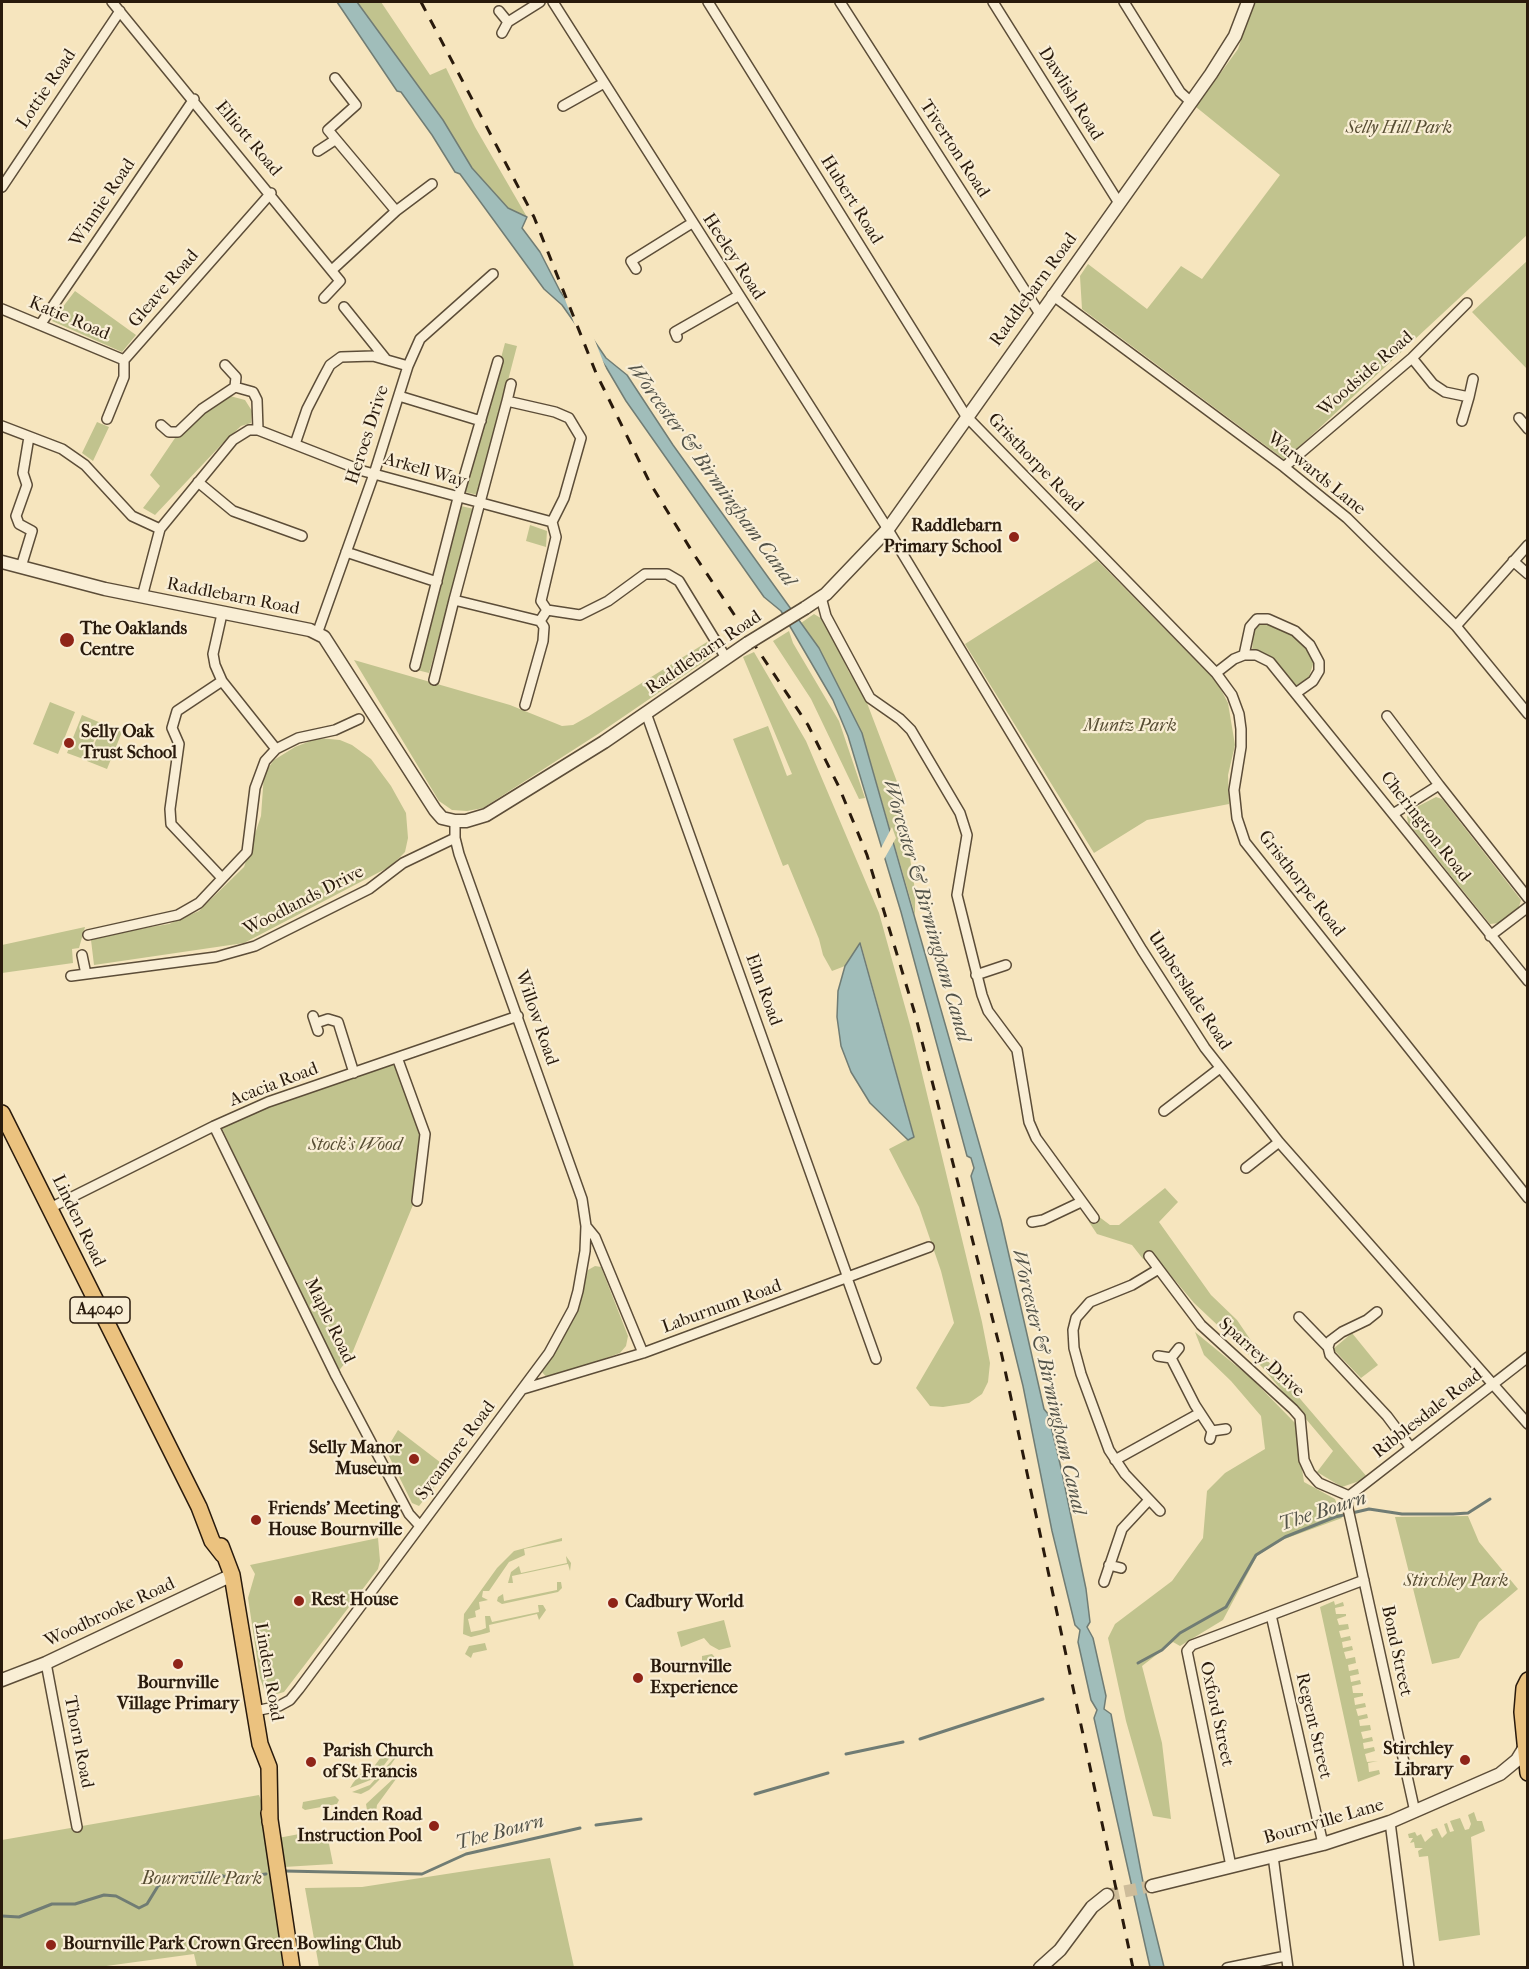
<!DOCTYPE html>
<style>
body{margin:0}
#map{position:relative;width:1529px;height:1969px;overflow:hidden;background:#f6e5be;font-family:"IM FELL French Canon",serif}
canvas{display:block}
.frame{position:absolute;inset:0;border:3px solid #291a0c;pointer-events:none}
</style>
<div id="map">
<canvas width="1529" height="1969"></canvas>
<div class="frame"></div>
</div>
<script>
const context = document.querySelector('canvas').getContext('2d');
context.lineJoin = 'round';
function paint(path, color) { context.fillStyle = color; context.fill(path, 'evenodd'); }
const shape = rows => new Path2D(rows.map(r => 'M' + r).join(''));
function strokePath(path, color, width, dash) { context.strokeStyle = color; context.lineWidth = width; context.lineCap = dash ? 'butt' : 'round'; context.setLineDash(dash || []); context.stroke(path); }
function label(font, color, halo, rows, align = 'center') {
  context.font = font + ' "IM FELL French Canon",serif'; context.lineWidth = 4.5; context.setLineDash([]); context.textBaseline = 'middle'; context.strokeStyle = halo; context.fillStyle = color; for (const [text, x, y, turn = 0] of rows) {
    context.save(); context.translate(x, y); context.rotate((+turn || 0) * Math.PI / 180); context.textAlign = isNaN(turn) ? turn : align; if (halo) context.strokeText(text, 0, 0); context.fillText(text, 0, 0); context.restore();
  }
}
paint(shape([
 [357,2,381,2,430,75,446,68,475,127,527,217,508,208,472,168,443,120],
 [1254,2,1527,2,1527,235,1285,460,1082,309,1080,276,1088,264,1147,309,1181,266,1202,279,1280,175,1196,107,1238,49],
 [1527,261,1527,369,1472,312],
 [75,291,136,335,122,352,52,321],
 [505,343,517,346,478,495,465,492],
 [230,396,245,400,252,411,251,423,241,426,221,445,155,515,143,508,160,486,150,475,175,438,211,407],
 [97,422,109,427,93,461,82,453],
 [461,506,474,509,429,673,417,670],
 [530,525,547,531,546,547,526,541],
 [1097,560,1217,682,1228,703,1235,745,1228,775,1229,804,1147,820,1094,853,965,644],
 [814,614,824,620,849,672,864,695,899,787,915,890,915,915,862,733,819,648,801,623],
 [1261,624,1270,624,1293,634,1306,646,1314,661,1309,677,1294,687,1252,652,1254,627],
 [789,631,793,643,839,721,865,798,859,799,811,699,773,641],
 [707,642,712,651,711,657,598,734,483,808,467,811,452,810,439,801,354,660,510,705,562,726,573,725,589,716],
 [754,652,806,741,879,913,912,1032,982,1322,990,1363,988,1382,982,1394,969,1403,943,1407,930,1406,916,1388,954,1323,941,1271,919,1207,889,1149,914,1136,861,944,845,966,832,971,823,955,819,939,788,864,783,866,733,739,768,726,787,776,792,774,743,657],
 [50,702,75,712,58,754,33,744],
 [82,715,101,723,86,760,67,753],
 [103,724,122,732,107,769,87,761],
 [318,738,340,740,352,745,371,759,391,786,406,813,408,838,405,852,391,866,244,943,94,965,91,940,96,936,169,924,199,911,244,867,261,816,264,774,274,760,295,747],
 [1436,797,1442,799,1521,900,1518,910,1499,923,1490,924,1408,823,1407,817,1409,811],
 [85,927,79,948,72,949,73,963,2,973,2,945],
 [396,1063,422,1134,415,1200,351,1356,336,1374,221,1126,269,1105],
 [1165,1188,1178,1202,1159,1222,1211,1295,1237,1320,1254,1345,1368,1478,1342,1487,1317,1472,1333,1451,1262,1367,1194,1303,1153,1254,1143,1259,1132,1245,1097,1234,1089,1222,1098,1216,1110,1225,1119,1225],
 [595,1266,601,1267,628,1336,626,1346,620,1353,548,1379,542,1372,574,1319,588,1270],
 [1195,1332,1251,1378,1295,1423,1304,1482,1335,1499,1342,1518,1279,1541,1257,1556,1223,1620,1180,1646,1173,1642,1142,1666,1162,1743,1171,1819,1153,1816,1126,1721,1108,1638,1115,1624,1172,1581,1203,1538,1207,1491,1225,1473,1265,1449,1261,1416,1231,1381,1204,1355],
 [1352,1333,1378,1365,1361,1378,1333,1349],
 [398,1430,449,1469,419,1506,412,1503,386,1450],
 [1468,1516,1479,1542,1518,1589,1479,1622,1459,1658,1432,1664,1395,1517],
 [378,1538,380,1561,378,1569,284,1692,277,1694,264,1689,260,1678,248,1598,255,1574,250,1565],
 [562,1538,562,1541,524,1549,525,1555,509,1562,489,1591,483,1591,482,1597,488,1600,479,1602,480,1609,475,1611,476,1617,468,1619,471,1632,481,1630,486,1628,485,1616,490,1616,492,1622,539,1612,538,1605,543,1605,546,1610,539,1620,537,1614,489,1625,490,1632,487,1633,471,1637,463,1634,464,1614,497,1568,514,1551],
 [566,1556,571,1563,570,1571,568,1564,512,1576,513,1583,508,1583,511,1572,519,1566,521,1573,567,1563],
 [557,1582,561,1582,562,1588,558,1592,502,1604,497,1601,498,1597,503,1594,504,1601,557,1590],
 [1334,1601,1335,1605,1343,1602,1344,1606,1335,1608,1336,1614,1346,1614,1346,1616,1337,1619,1339,1625,1348,1624,1349,1629,1339,1631,1341,1638,1350,1636,1351,1640,1342,1642,1343,1648,1352,1646,1353,1650,1344,1652,1346,1659,1355,1657,1356,1663,1348,1665,1349,1671,1358,1669,1359,1674,1350,1676,1351,1682,1360,1680,1361,1684,1352,1686,1353,1693,1363,1693,1363,1696,1354,1698,1355,1705,1365,1703,1366,1707,1356,1709,1358,1716,1367,1714,1368,1718,1359,1720,1360,1726,1370,1725,1371,1730,1361,1732,1363,1739,1372,1737,1373,1741,1363,1743,1364,1749,1374,1747,1375,1751,1365,1754,1367,1762,1378,1761,1368,1763,1369,1772,1379,1770,1380,1774,1358,1782,1320,1607],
 [724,1620,731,1647,719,1650,710,1645,704,1638,681,1647,677,1632],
 [485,1643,487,1650,473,1653,471,1658,465,1654,469,1646],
 [712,1654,723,1666,718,1672,708,1674,702,1668,702,1656],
 [388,1748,394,1752,375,1777,369,1773],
 [402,1749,382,1777,369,1790,361,1794,352,1792,370,1785],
 [362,1772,373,1779,350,1788,353,1783],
 [393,1779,396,1779,377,1805,376,1812,367,1810,366,1804],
 [259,1795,269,1822,284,1928,282,1967,197,1967,194,1954,99,1967,2,1968,2,1840],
 [335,1796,339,1800,337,1804,305,1810,302,1808,303,1802],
 [1474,1812,1477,1821,1482,1821,1485,1831,1471,1837,1480,1935,1439,1941,1428,1856,1419,1857,1418,1851,1423,1848,1415,1848,1414,1842,1410,1843,1413,1838,1409,1838,1408,1834,1415,1832,1417,1836,1421,1834,1425,1842,1433,1835,1431,1830,1437,1828,1442,1838,1447,1833,1444,1824,1447,1823,1450,1832,1454,1831,1450,1821,1460,1818,1465,1830,1469,1829,1471,1824,1468,1815],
 [326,1829,333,1864,284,1867,278,1838],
 [550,1858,574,1967,319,1967,305,1888,362,1887]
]), '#c1c38e');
const water = shape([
 [337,2,357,2,443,120,472,168,508,208,527,217,522,228,540,252,560,291,606,358,627,375,673,445,819,648,862,733,1001,1220,1044,1409,1048,1414,1061,1468,1086,1589,1090,1622,1087,1627,1093,1638,1106,1696,1104,1709,1111,1714,1143,1882,1164,1967,1150,1967,1094,1718,1097,1710,1091,1700,1078,1642,1080,1630,1075,1625,1052,1531,1023,1386,971,1176,974,1168,971,1158,967,1156,901,912,848,736,833,700,781,611,764,597,626,401,606,367,562,305,544,289,460,174,455,172,432,135,401,92,397,91,337,2],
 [860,943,914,1137,908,1140,870,1103,851,1072,841,1046,837,1017,838,991,845,966,860,943]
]);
paint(water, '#a0bdba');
strokePath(water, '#707c74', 1.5);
paint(shape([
 [555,274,592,333,606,369,578,333],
 [892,827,896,838,883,861,880,850]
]), '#f6e5be');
strokePath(shape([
 [1138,1663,1162,1650,1180,1633,1226,1607,1256,1555,1285,1537,1335,1517,1369,1509,1402,1514,1453,1514,1468,1513,1490,1499],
 [920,1739,1043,1699],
 [846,1754,903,1742],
 [755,1794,828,1773],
 [596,1825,641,1819],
 [285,1871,422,1874,466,1854,580,1828],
 [2,1916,19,1917,52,1904,75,1904,104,1895,116,1896,139,1908,147,1904,158,1886,176,1877,205,1872,232,1878,266,1874]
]), '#707c74', 3);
strokePath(shape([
 [1107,1895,1152,1886]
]), '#cdbc9a', 12, [12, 6]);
const minor = shape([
 [112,2,340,281,324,298],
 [553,2,884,523,1142,950,1205,1048,1279,1142,1528,1424],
 [708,2,966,416,1216,673,1232,695,1239,714,1241,729,1241,747,1234,790,1237,818,1245,842,1528,1198],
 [840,2,1040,314],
 [993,2,1119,203],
 [1124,2,1180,92,1191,102],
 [499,11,508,22],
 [502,33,508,22,540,2],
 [335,78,356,105,328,130,396,211],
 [563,106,604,83],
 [318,151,335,140],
 [2,187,120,11],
 [636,269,631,261,692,223],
 [332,270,396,211,432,184],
 [1052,295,1284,467,1347,518,1456,626,1528,714],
 [344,307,385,358],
 [2,309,124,360],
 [40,325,194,99],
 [677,337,675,332,738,296],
 [1412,358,1433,384,1445,392,1469,397,1473,379],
 [225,365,236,377,235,387],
 [399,396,481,421],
 [507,401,511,384],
 [1519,418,1528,429],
 [107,419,124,377,124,360,271,193],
 [1462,421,1469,397],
 [161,425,169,432,178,432,202,409,235,387,253,392,257,400,258,430],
 [2,426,62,449,85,465,132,516,160,529],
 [295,444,307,409,323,378,330,365,341,357,373,356,408,366],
 [1284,467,1412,358,1467,303],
 [198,482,233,511,302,536],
 [346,552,437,582],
 [1513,561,1528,574],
 [21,567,32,531,19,524,16,516,27,485,23,473,29,437],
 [142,597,160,529,233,440,249,430,258,430,363,471,552,522],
 [821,597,826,616,870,698,900,719,911,730,960,813,967,835,957,895,982,995,988,1011,1017,1050,1029,1122,1036,1138,1094,1218],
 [547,610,580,615,608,601,645,574,667,574,679,581,726,658],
 [222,614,213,654,215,665,222,681,276,749],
 [1456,626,1528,545],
 [317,634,374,474,408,366,420,339,493,274],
 [1244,655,1250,627,1257,619,1268,619,1295,631,1310,645,1319,662,1319,671,1313,681,1296,693],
 [415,666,458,498,498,361],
 [1216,673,1234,659,1244,655,1256,655,1270,662,1528,981],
 [434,680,454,600],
 [525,705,543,641,544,627,540,621,547,610,541,601,556,537,552,522,564,498,581,438,569,418,555,412,507,401,454,600,540,621],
 [646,713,848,1278],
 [1387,716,1439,785],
 [1393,814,1439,785,1528,898],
 [222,878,171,824,170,809,179,744,172,728,177,711,222,681],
 [88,935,178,915,199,903,247,852,255,788,265,761,276,749,298,738,335,730,359,719],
 [1490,936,1528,907],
 [82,955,86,974],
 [976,975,1006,965],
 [71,976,216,957,255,946,369,889,403,863,455,838],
 [313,1016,318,1031],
 [316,1023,328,1019,338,1022,354,1073],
 [398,1060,425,1134,417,1201],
 [1164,1111,1220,1068],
 [214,1126,336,1376,409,1514,420,1526],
 [1246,1168,1279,1142],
 [50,1208,214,1126,268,1102,518,1016],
 [1032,1222,1043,1220,1081,1202],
 [586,1226,595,1237,643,1353],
 [1149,1256,1201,1325,1293,1409,1300,1417,1304,1460,1310,1473,1319,1483,1349,1496],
 [1157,1270,1132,1285,1090,1302,1076,1318,1073,1330,1074,1348,1081,1374,1109,1450,1125,1474,1160,1511],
 [847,1278,876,1359],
 [1299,1317,1328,1347,1330,1355,1387,1416,1411,1448],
 [1328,1347,1330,1341,1342,1332,1367,1320,1377,1312],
 [1179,1348,1171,1358,1195,1405,1212,1431,1210,1439],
 [1158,1356,1171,1358],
 [523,1389,643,1353,929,1247],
 [1212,1431,1226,1429],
 [1115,1460,1200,1413],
 [1349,1496,1347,1504,1415,1812],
 [1349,1496,1528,1357],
 [1109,1565,1121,1568],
 [1104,1582,1122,1529,1149,1500],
 [1271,1615,1323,1844],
 [46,1663,77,1827],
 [255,1711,279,1706,290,1700,299,1689,549,1353,573,1309,578,1291,585,1251,586,1226,582,1199,459,854,455,838,455,821],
 [1390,1822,1409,1968],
 [1273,1856,1288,1968],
 [1231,1866,1187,1651,1192,1645,1364,1580],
 [1227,1968,1286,1956]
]);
const tertiary = shape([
 [2,562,105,589,310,630,324,637,435,810,442,818,455,821,466,821,486,815,604,742,748,643],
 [805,608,826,594,888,529,1211,74,1235,36,1248,2],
 [2,1680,46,1663,232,1575],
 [1152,1886,1323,1844,1390,1822,1500,1774,1517,1760,1525,1747],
 [1040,1968,1060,1950,1092,1907,1107,1895]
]);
const primary = shape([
 [1528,1680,1524,1688,1522,1712,1528,1773]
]);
const trunk = shape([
 [2,1113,199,1507,212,1541,223,1555],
 [221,1546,232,1575,260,1744,269,1767,270,1822],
 [269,1813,292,1968]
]);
strokePath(minor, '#5c4d38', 12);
strokePath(tertiary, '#5c4d38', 15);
strokePath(primary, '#291a0c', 18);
strokePath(trunk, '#291a0c', 18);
strokePath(minor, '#f9eed5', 9);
strokePath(tertiary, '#f9eed5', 12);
strokePath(primary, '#ebc27f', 15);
strokePath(trunk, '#ebc27f', 15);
strokePath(shape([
 [421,2,534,217,596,373,650,483,693,553,808,725,839,787,867,855,915,1014,1002,1356,1133,1968]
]), '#291a0c', 3, [10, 10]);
const tertiaryBridge = shape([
 [748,643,805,608]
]);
strokePath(tertiaryBridge, '#5c4d38', 15, []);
strokePath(tertiaryBridge, '#f9eed5', 12);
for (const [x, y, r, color] of [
 [1014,537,6,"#8f2418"],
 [67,640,8,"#8f2418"],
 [69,743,6,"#8f2418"],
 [414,1459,6,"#8f2418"],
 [256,1520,6,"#8f2418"],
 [299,1601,6,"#8f2418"],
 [613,1603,6,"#8f2418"],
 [178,1664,6,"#8f2418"],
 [638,1678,6,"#8f2418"],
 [1465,1760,6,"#8f2418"],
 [311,1762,6,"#8f2418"],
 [434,1826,6,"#8f2418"],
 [51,1945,6,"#8f2418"]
]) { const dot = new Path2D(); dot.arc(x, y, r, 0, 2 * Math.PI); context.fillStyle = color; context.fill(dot); strokePath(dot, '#f9eed5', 2); }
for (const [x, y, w] of [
 [100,1310,60]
]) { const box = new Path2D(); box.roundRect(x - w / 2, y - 13, w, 26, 4.5); context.fillStyle = '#f9eed5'; context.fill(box); strokePath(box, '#291a0c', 1.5); }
label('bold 16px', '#291a0c', null, [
 ["A4040",100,1310]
]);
label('18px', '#291a0c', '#f9eed5', [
 ["Lottie Road",47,89,-56],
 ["Dawlish Road",1070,94,58],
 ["Elliott Road",248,139,50],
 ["Tiverton Road",954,149,57],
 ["Hubert Road",851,200,58],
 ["Winnie Road",103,203,-56],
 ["Heeley Road",733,257,57],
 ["Gleave Road",164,289,-49],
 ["Raddlebarn Road",1034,290,-54],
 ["Katie Road",69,319,23],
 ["Woodside Road",1366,374,-41],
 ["Heroes Drive",368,435,-72],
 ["Gristhorpe Road",1035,463,46],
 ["Arkell Way",425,471,16],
 ["Warwards Lane",1316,474,39],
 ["Raddlebarn Road",233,597,11],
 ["Raddlebarn Road",704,653,-34],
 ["Cherington Road",1425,827,52],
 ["Gristhorpe Road",1301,884,52],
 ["Woodlands Drive",304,901,-27],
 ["Elm Road",763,990,70],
 ["Umberslade Road",1189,991,57],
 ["Willow Road",536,1018,71],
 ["Acacia Road",274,1085,-21],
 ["Linden Road",78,1221,64],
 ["Laburnum Road",722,1307,-20],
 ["Maple Road",329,1321,64],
 ["Sparrey Drive",1261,1358,42],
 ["Ribblesdale Road",1428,1414,-38],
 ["Sycamore Road",456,1451,-53],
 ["Woodbrooke Road",110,1613,-25],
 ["Bond Street",1396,1651,78],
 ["Linden Road",268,1672,80],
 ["Oxford Street",1216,1714,78],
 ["Regent Street",1313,1726,77],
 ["Thorn Road",78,1742,79],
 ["Bournville Lane",1324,1822,-16]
]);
label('italic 18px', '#574d33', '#f9eed5', [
 ["Selly Hill Park",1399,129],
 ["Muntz Park",1130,727],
 ["Stock's Wood",355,1146],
 ["Stirchley Park",1456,1582],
 ["Bournville Park",202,1880]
]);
label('bold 18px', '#291a0c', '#f9eed5', [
 ["Raddlebarn",1002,527,"right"],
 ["Primary School",1002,548,"right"],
 ["The Oaklands",80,630],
 ["Centre",80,651],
 ["Selly Oak",81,733],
 ["Trust School",81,754],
 ["Selly Manor",402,1449,"right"],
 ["Museum",402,1470,"right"],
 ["Friends' Meeting",268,1510],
 ["House Bournville",268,1531],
 ["Rest House",311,1601],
 ["Cadbury World",625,1603],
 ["Bournville",650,1668],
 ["Experience",650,1689],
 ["Bournville",178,1684,"center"],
 ["Village Primary",178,1705,"center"],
 ["Stirchley",1453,1750,"right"],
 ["Library",1453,1771,"right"],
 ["Parish Church",323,1752],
 ["of St Francis",323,1773],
 ["Linden Road",422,1816,"right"],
 ["Instruction Pool",422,1837,"right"],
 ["Bournville Park Crown Green Bowling Club",63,1945]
], 'left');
label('italic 20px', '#535349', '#f9eed5', [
 ["Worcester & Birmingham Canal",711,475,54],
 ["Worcester & Birmingham Canal",926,911,74],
 ["Worcester & Birmingham Canal",1048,1382,77],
 ["The Bourn",1323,1512,-18],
 ["The Bourn",500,1833,-15]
]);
</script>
